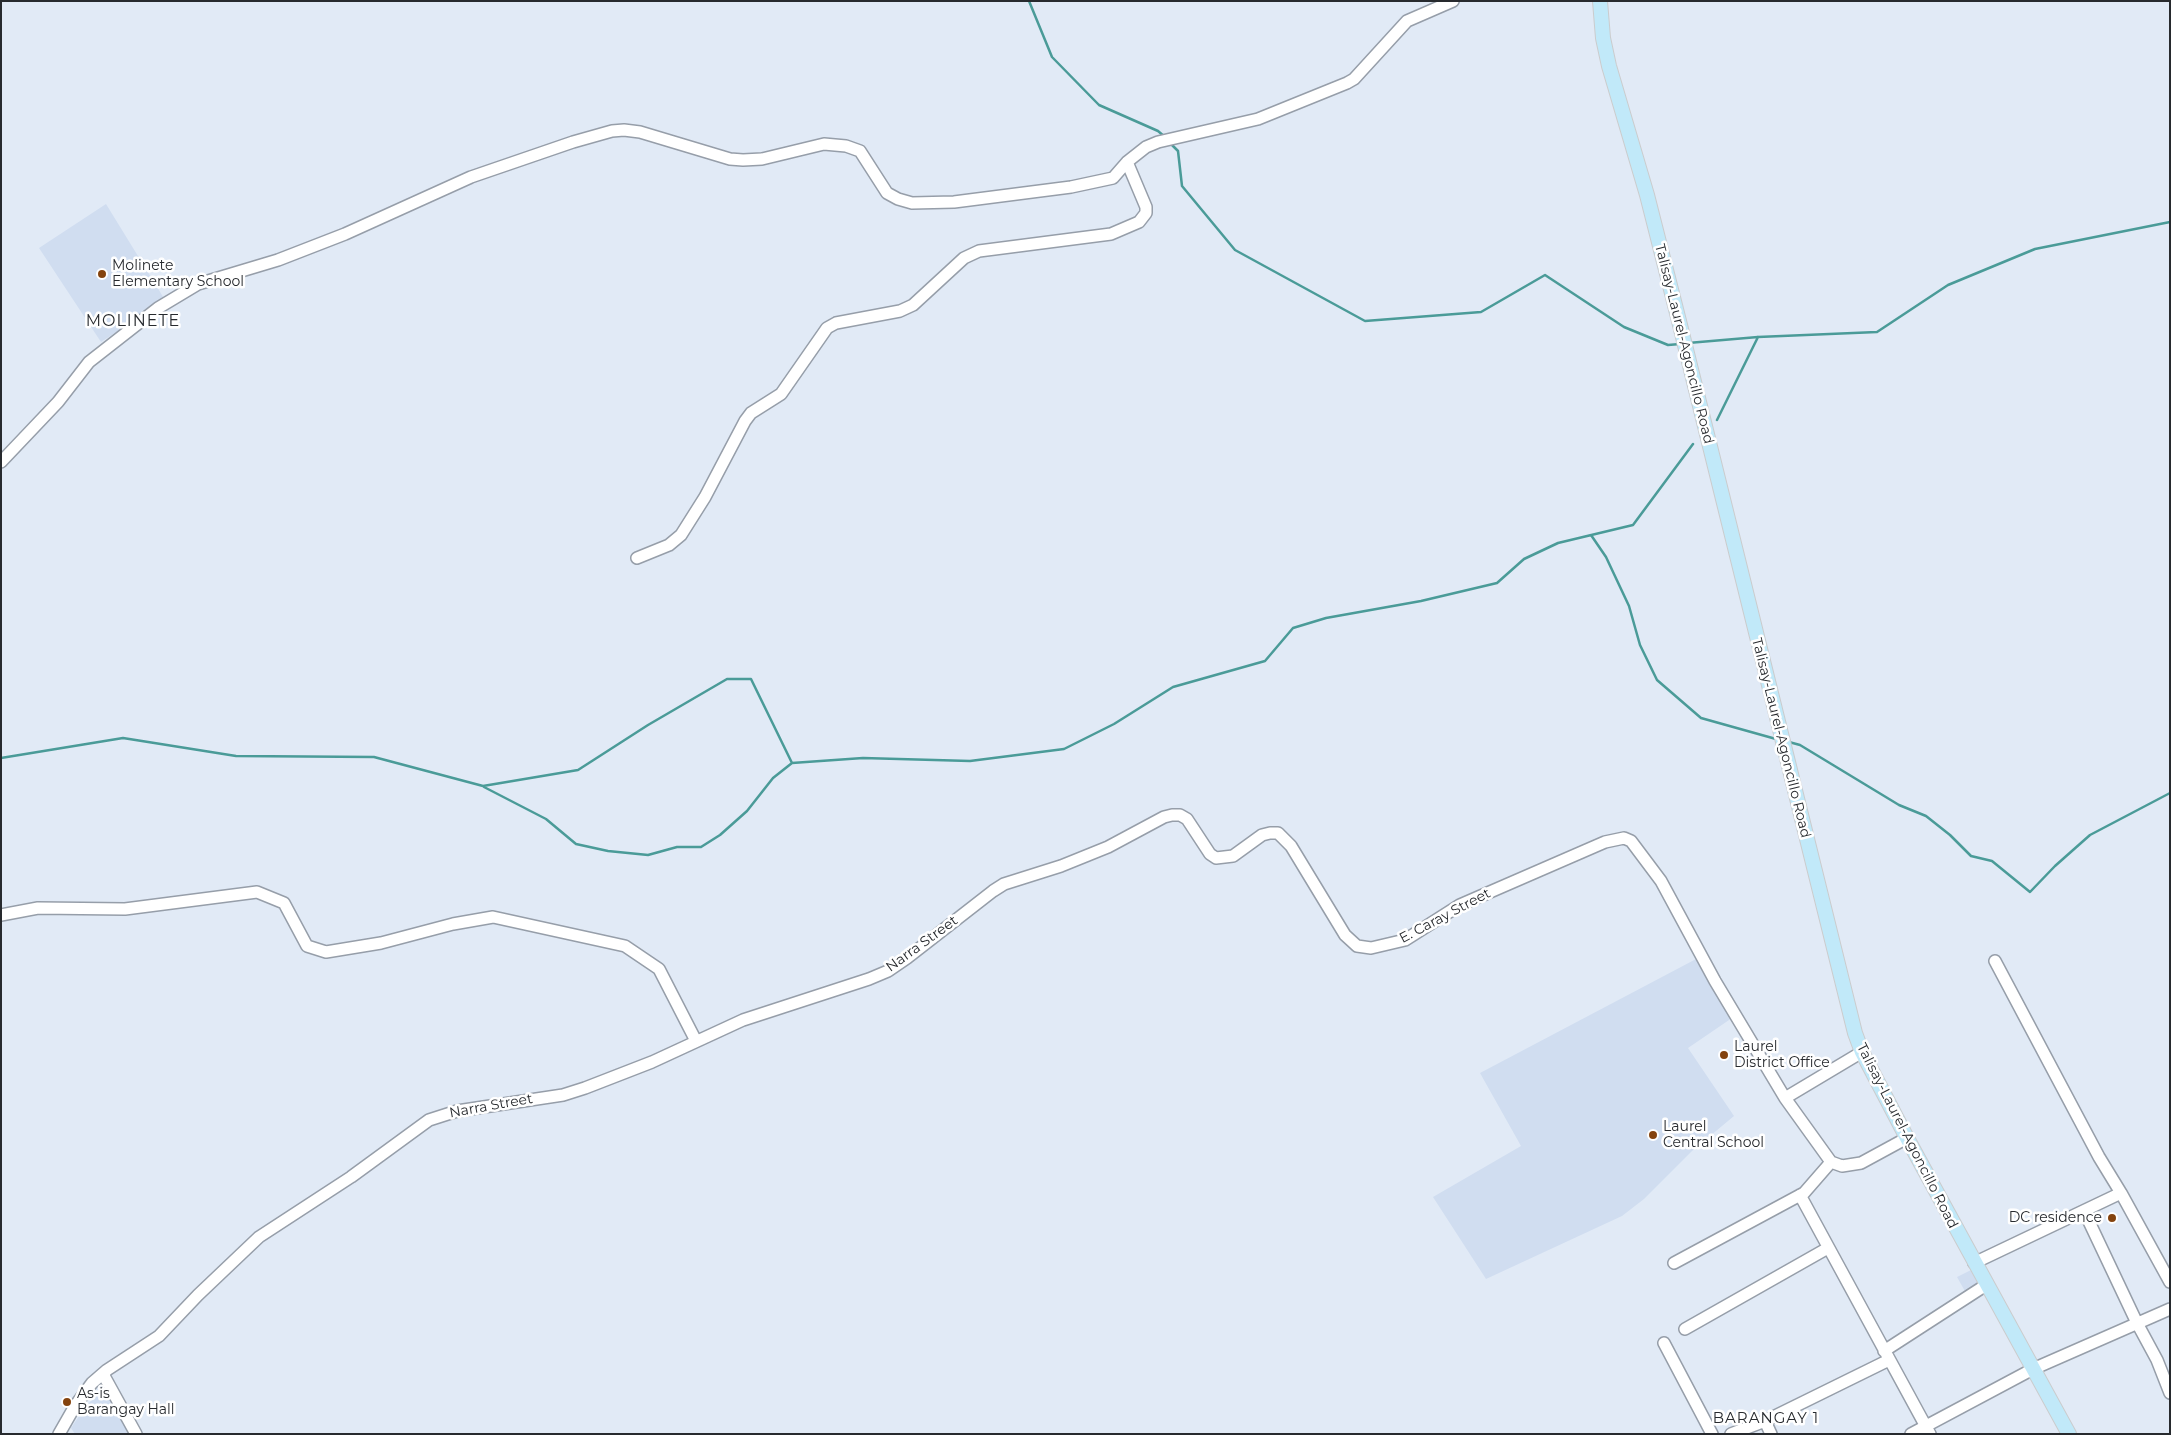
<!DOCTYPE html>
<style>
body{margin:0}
#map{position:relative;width:2171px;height:1435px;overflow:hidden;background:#e1eaf6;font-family:Montserrat,sans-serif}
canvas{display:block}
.frame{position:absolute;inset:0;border:2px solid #272a2e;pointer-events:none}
</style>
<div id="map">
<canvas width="2171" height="1435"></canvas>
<div class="frame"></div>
</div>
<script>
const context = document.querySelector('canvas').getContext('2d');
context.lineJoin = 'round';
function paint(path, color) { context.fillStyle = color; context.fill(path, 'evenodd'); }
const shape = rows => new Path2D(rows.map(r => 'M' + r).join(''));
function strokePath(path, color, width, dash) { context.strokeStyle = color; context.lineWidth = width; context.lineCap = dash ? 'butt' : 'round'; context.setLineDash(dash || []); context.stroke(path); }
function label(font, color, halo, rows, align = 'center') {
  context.font = font + ' Montserrat,sans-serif'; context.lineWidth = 5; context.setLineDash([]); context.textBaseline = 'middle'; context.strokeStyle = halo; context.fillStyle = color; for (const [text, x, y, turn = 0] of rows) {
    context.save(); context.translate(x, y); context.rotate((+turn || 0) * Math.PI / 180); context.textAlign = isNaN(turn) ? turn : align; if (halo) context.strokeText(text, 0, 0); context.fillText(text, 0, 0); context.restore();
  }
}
paint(shape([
 [106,204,165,300,101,342,39,248],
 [1698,958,1732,1018,1688,1048,1734,1116,1692,1151,1644,1199,1622,1216,1486,1279,1433,1197,1521,1146,1480,1073],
 [1971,1270,1980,1285,1966,1293,1957,1277],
 [108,1384,135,1434,75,1434,71,1428,85,1407]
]), '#d0ddf0');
strokePath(shape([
 [1029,1,1052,57,1099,105,1158,131,1165,137],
 [1170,143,1178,151,1182,186,1235,250,1365,321,1481,312,1545,275,1624,327,1668,345,1680,344],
 [1688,343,1758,337,1877,332,1948,285,2035,249,2170,222],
 [1717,420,1758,337],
 [1591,535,1606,557,1629,606,1640,645,1657,680,1701,718,1776,739],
 [1789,742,1800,745,1899,805,1926,816,1950,835,1971,856,1992,861,2030,892,2055,866,2090,835,2170,793],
 [1,758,123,738,236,756,374,757,483,786,578,770,648,725,727,679,751,679,792,763,863,758,970,761,1064,749,1114,724,1173,687,1265,661,1293,628,1326,618,1421,601,1497,583,1524,559,1558,543,1633,525,1693,444],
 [484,787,546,819,576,844,608,851,648,855,677,847,701,847,720,835,747,811,773,778,792,763]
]), '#4a9b98', 2.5);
const minor = shape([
 [1,462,58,402,89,362,158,308,198,284,278,260,345,234,471,177,573,142,612,131,624,130,640,132,730,159,743,160,762,159,824,144,846,146,860,151,887,193,898,199,912,203,954,202,1071,187,1113,178,1127,162,1146,147,1158,142,1258,119,1347,83,1354,79,1407,21,1453,1],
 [637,558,669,545,681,535,705,497,745,421,751,413,781,394,827,328,836,323,900,311,913,305,964,258,979,251,1111,234,1139,222,1146,213,1146,207,1127,162],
 [1,915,38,908,125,909,257,892,284,903,307,946,326,952,381,943,453,924,493,917,625,946,659,969,696,1041],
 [1995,961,2099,1157,2121,1193,2170,1282],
 [1785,1098,1862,1052],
 [1800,1195,1930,1434],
 [2084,1211,2137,1323,2157,1360,2170,1393],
 [1674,1263,1804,1193,1831,1162],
 [1974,1263,2121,1193],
 [1685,1329,1828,1248],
 [1664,1343,1712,1434],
 [1884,1351,1986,1285],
 [103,1374,136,1434],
 [1765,1421,1771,1434],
 [59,1434,75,1406,92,1383,107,1370,159,1336,198,1295,259,1237,351,1177,429,1120,457,1111,563,1095,585,1088,652,1062,743,1020,869,979,888,971,907,958,993,891,1004,884,1061,866,1108,847,1164,817,1172,815,1180,815,1187,819,1210,854,1216,858,1233,856,1262,835,1270,833,1278,833,1291,846,1345,935,1357,946,1371,948,1405,940,1460,905,1605,842,1624,838,1631,841,1661,881,1715,981,1785,1098,1831,1162,1842,1166,1861,1163,1907,1138],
 [1731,1434,1765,1421,1889,1360],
 [1911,1434,2033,1369,2170,1309]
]);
const major = shape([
 [1600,1,1603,38,1609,66,1647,195,1679,321,1855,1033,1862,1052,1907,1138,2069,1434]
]);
strokePath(minor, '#969ea9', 14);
strokePath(major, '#cbcccd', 16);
strokePath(minor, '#fff', 11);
strokePath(major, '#c1e9f9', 14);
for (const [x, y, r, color] of [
 [102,274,5,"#84430e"],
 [1724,1055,5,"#84430e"],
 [1653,1135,5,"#84430e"],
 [2112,1218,5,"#84430e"],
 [67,1402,5,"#84430e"]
]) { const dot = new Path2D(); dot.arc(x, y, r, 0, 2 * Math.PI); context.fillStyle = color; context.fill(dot); strokePath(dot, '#fff', 2); }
label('14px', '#272a2e', '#fff', [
 ["Molinete",112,266],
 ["Elementary School",112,282],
 ["Laurel",1734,1047],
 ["District Office",1734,1063],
 ["Laurel",1663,1127],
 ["Central School",1663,1143],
 ["DC residence",2102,1218,"right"],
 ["As-is",77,1394],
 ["Barangay Hall",77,1410]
], 'left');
label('14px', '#272a2e', '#fff', [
 ["Talisay-Laurel-Agoncillo Road",1684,344,76],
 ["Talisay-Laurel-Agoncillo Road",1781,738,76],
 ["E. Caray Street",1445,916,-28],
 ["Narra Street",922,944,-36],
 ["Narra Street",491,1106,-10],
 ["Talisay-Laurel-Agoncillo Road",1907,1136,63]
]);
context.letterSpacing = '1px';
label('15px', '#272a2e', '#fff', [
 ["BARANGAY 1",1766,1419]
]);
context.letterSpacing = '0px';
context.letterSpacing = '1px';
label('16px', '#272a2e', '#fff', [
 ["MOLINETE",133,321]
]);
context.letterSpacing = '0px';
</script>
